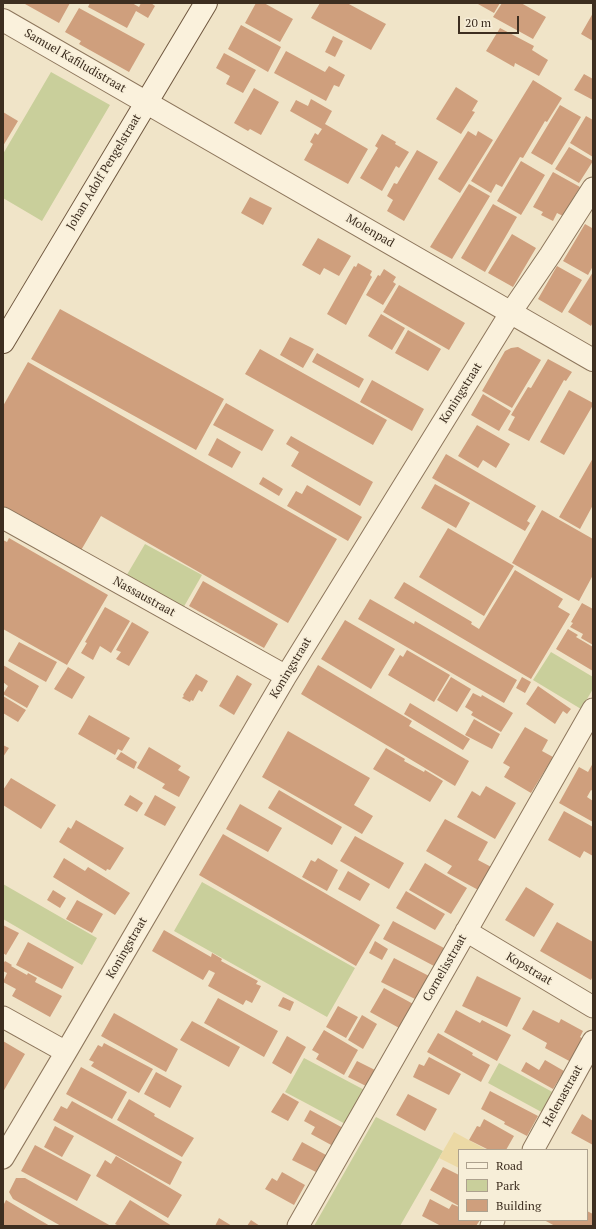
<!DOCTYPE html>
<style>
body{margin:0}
#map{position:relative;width:596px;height:1229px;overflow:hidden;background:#f0e4c8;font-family:"PT Serif",serif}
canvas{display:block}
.frame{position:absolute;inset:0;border:4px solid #3d2e20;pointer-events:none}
.legend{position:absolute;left:458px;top:1149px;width:130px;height:72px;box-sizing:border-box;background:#f7eed8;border:1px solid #ada18e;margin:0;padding:5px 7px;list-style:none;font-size:12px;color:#3d2e20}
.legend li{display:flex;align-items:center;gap:8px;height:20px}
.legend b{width:20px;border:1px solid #ada18e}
.scale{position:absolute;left:458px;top:16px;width:61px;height:18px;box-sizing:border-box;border:2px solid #3d2e20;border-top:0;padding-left:5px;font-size:12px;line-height:14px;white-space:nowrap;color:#3d2e20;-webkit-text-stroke:3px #f7eed8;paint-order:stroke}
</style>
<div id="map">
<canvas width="596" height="1229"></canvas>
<div class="frame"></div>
<ul class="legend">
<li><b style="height:5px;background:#faf1dc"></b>Road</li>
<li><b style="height:11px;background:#c9cf9b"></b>Park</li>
<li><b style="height:11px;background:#cf9f7d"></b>Building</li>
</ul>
<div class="scale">20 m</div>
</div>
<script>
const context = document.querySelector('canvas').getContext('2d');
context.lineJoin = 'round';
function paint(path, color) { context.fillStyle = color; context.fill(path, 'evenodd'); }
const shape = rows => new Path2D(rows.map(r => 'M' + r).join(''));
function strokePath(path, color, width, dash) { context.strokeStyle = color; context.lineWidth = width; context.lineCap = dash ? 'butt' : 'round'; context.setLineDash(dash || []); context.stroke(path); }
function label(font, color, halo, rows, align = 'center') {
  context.font = font + ' "PT Serif",serif'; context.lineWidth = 3; context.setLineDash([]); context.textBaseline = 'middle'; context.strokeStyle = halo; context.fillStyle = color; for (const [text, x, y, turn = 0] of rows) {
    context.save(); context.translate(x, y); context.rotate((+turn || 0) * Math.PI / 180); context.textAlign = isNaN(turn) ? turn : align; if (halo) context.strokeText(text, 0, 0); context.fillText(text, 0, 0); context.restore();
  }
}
paint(shape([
 [51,72,110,105,42,221,3,198,3,154],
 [145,544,202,575,182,610,125,578],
 [551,652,593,677,593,689,581,709,533,680],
 [202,882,355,968,327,1017,174,931],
 [3,884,97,938,82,965,3,919],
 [304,1058,372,1094,353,1128,285,1092],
 [499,1063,558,1095,547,1115,488,1083],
 [376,1117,443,1151,439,1158,400,1226,314,1226]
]), '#c9cf9b');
paint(shape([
 [454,1132,487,1150,459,1150,459,1168,439,1158]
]), '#ecd9a5');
paint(shape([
 [26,3,70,3,59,23,25,4],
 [90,3,132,3,139,7,141,3,151,3,155,6,148,18,136,11,127,28,88,7],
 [256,3,264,3,293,19,280,42,245,23],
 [320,3,347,3,386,24,371,50,311,18],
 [478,3,500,3,494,13,478,4],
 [502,3,521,3,546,17,533,39,493,17],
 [79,8,145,44,129,72,79,44,81,41,65,32],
 [593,13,593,41,581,34],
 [241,25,281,47,268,72,228,49],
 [500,28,534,46,532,50,548,60,539,76,515,63,514,67,486,51],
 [333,36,343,41,335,57,325,52],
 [286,51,325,72,329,66,345,75,339,87,334,85,326,101,274,73],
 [224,53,256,70,243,93,226,84,230,76,216,68],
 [584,74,593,79,593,100,574,90],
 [533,80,562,98,547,122,545,121,523,158,520,157,502,187,496,184,491,193,471,181],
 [456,87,478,101,472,111,475,112,461,134,436,119],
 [254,88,279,102,261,135,250,129,248,131,234,123],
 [311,99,332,111,325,124,368,149,348,184,304,160,313,144,310,142,315,133,318,135,322,129,290,111,296,100,308,106],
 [560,105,581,117,552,165,531,153],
 [3,112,18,121,3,146],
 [586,116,593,120,593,157,570,143],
 [468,131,476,136,478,131,493,140,460,193,438,179],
 [382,134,396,142,395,144,409,152,399,168,396,166,382,191,360,178,378,148,375,146],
 [569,147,593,161,579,183,555,169],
 [417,150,438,162,404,221,387,211,393,200,387,196,394,183,397,184],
 [521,161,545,175,521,215,497,201],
 [553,172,580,187,563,216,557,213,553,221,541,215,543,212,533,207],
 [469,184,490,196,452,259,430,247],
 [250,197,272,208,263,225,241,213],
 [493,204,517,217,485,272,461,258],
 [585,224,592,228,593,226,593,266,588,275,563,261],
 [512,234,536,248,513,287,488,273],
 [318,238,351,256,339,276,324,268,320,275,302,265],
 [358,263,372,271,370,275,372,277,346,325,327,314,354,266,356,267],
 [557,266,582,280,562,313,538,299],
 [384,269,396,277,393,282,396,284,383,305,366,295,378,275,380,276],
 [593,272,593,322,591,326,568,312],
 [399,285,465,323,449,350,383,312],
 [60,309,224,399,196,450,31,359],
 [381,314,405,328,392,350,368,336],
 [408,330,441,349,428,371,395,353],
 [290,337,314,349,303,368,280,355],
 [518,347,541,360,512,408,482,391,505,351,511,348],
 [260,349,387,420,373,445,245,374],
 [317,353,364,379,359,388,312,362],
 [548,359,572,372,566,381,564,380,529,441,508,430,515,417,511,415,528,387,531,388],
 [28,362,337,539,288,623,101,516,80,552,3,508,3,406],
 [372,380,424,409,412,431,360,402],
 [569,390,593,403,593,405,564,455,540,442],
 [483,394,511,411,499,431,471,415],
 [226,403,274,430,262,451,213,425],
 [477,425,510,444,496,468,483,460,478,468,458,456],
 [291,436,373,482,360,506,291,466,299,452,286,444],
 [217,438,241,452,232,468,208,455],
 [446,454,536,506,527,521,530,523,525,531,432,478],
 [593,458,593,505,580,529,559,517],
 [263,477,283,489,279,496,259,484],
 [435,484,470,503,456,528,421,508],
 [307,485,362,517,348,541,287,506,296,491,302,494],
 [542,510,593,539,593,575,579,601,512,563],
 [448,528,514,566,484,616,419,577],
 [9,538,108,595,67,665,3,629,3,540,7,542],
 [515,570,563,599,558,607,570,614,531,679,394,598,404,582,472,622,471,624,479,629],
 [203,581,278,624,264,648,189,606],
 [370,599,414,624,415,621,517,680,504,703,358,619],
 [582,603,593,609,593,645,581,638,583,634,570,627,573,623,571,622],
 [105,607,130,621,111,653,100,646,93,660,81,653,87,643,85,642],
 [345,620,395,649,371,689,321,659],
 [132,622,149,632,129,666,116,659,121,652,116,650],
 [568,629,578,635,576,637,593,647,593,671,556,649],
 [19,642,57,662,46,682,8,661],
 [407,650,450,675,434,702,388,675,400,655,403,657],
 [3,665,39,686,27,708,3,694,8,686,3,682],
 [318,665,412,721,409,726,469,761,455,786,301,694],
 [68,667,85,677,72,699,54,689],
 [196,674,208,681,202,692,199,690,193,701,191,700,190,702,182,698,184,696,183,695],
 [237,675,252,684,234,715,219,706],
 [451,677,471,689,457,712,437,700],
 [522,677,531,682,525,693,516,688],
 [538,686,571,709,567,714,563,711,555,724,526,704],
 [473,693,481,697,482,695,513,713,501,732,471,715,473,712,465,707],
 [3,696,26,710,18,722,3,713],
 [410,703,470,739,463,750,404,714],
 [89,715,130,738,122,751,118,749,115,755,78,734],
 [474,719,500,734,492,749,465,735],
 [525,727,548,740,542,751,553,757,531,793,504,777,510,767,503,763],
 [288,731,370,778,354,805,373,816,362,834,262,777],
 [3,745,9,748,3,757],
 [149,747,181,766,178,770,190,777,179,797,162,788,165,784,137,768],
 [386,748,405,759,404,761,424,772,425,770,443,781,430,802,373,769],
 [121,752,137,762,134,769,116,759],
 [593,763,593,791,591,790,587,797,593,801,593,822,559,803,579,767,588,772],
 [11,778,56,805,41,829,3,805,3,790],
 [486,786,516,803,495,839,457,817,472,791,480,796],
 [279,790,342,827,332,845,268,808],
 [130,795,143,803,137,812,124,805],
 [155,795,176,807,165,826,144,815],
 [240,804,282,828,268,852,226,829],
 [564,811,593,827,593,856,584,851,580,858,548,840],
 [445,819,488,842,478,860,495,869,482,892,447,873,452,866,426,851],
 [76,820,124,848,110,870,107,869,106,871,59,842,68,827,71,829],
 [223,834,380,925,356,966,199,875],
 [355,836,404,863,389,889,340,861],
 [64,858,85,871,88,867,130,893,115,915,53,877],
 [318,858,338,870,327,891,302,877,311,860,315,862],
 [425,863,467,888,451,914,409,890],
 [348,871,370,884,360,901,338,889],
 [526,887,554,904,534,937,505,920],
 [53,890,66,898,60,908,47,900],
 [406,891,445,914,435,930,396,908],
 [77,900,103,914,92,933,66,919],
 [393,921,444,948,434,966,383,939],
 [557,922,593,942,593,976,591,980,540,951],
 [3,925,19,933,6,955,3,953],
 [164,930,211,957,212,953,222,959,221,961,258,981,256,984,261,986,252,1003,246,1000,243,1005,208,986,215,973,209,970,203,980,152,951],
 [375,941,388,949,382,960,369,953],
 [28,942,74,967,62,989,16,965],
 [394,958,429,976,417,1000,381,982],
 [5,961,12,965,11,966,27,975,28,973,37,978,35,982,62,996,50,1017,12,996,16,989,3,982,7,973,3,971,3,964],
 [477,976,521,998,507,1027,462,1006],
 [384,988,415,1005,401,1029,370,1012],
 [283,997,294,1002,290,1011,278,1006],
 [218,998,278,1031,264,1057,204,1023],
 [338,1006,358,1017,346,1038,326,1027],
 [456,1010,480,1023,482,1020,511,1035,497,1061,444,1032],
 [533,1010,559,1023,561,1019,583,1031,580,1037,585,1040,573,1063,545,1048,547,1043,522,1029],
 [114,1013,178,1049,166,1072,101,1036],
 [362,1015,377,1024,363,1049,348,1040],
 [192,1021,240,1047,229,1067,180,1040],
 [324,1030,358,1050,344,1075,316,1059,319,1054,312,1050],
 [438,1033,473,1053,472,1055,490,1065,481,1082,427,1052],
 [287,1036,306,1047,291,1074,272,1063],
 [3,1041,25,1054,3,1092],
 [104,1043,153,1069,139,1093,91,1066,94,1062,89,1060,98,1045,102,1047],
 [429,1057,461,1074,449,1095,413,1077,419,1064,424,1066],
 [545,1060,564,1071,553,1089,521,1071,526,1062,539,1070],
 [357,1061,375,1070,366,1086,348,1077],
 [81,1067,127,1092,112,1119,66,1094],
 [156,1072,182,1086,170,1108,144,1094],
 [490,1091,538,1116,527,1136,504,1124,505,1122,481,1109],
 [283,1093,299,1102,288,1121,271,1112],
 [408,1094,437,1109,425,1131,396,1115],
 [129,1099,155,1114,154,1116,194,1138,182,1157,117,1120],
 [72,1101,182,1162,170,1185,53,1120,61,1106,67,1109],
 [310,1110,343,1128,333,1146,311,1134,315,1127,304,1121],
 [582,1114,593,1121,593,1145,571,1133],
 [484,1119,514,1136,506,1150,489,1150,469,1140,477,1126,480,1127],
 [55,1126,74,1136,62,1157,44,1147],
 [302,1142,326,1155,316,1172,292,1160],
 [35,1145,91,1175,77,1201,21,1171],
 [116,1156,182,1195,168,1218,96,1176,105,1160,111,1164],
 [443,1167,459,1175,459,1206,430,1190],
 [282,1172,305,1185,294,1205,265,1189,272,1178,277,1181],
 [16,1178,25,1178,111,1226,61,1226,13,1199,9,1192],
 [430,1199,449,1209,452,1204,459,1207,459,1220,480,1220,476,1226,441,1226,422,1216],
 [6,1200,50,1226,3,1226,3,1206],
 [130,1200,172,1226,119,1226,115,1224],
 [587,1211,593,1214,593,1226,555,1226,544,1220,587,1220],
 [219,1218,232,1226,215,1226],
 [251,1220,260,1226,247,1226]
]), '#cf9f7d');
const minor = shape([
 [3,518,286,676],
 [466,931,593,1007],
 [3,1017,66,1052],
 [533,1150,593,1041],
 [3,1158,66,1052,286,676,511,312,550,255,593,188],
 [298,1226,593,709],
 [491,1226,494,1220]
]);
const tertiary = shape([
 [3,20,593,360]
]);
const secondary = shape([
 [3,342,206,3]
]);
strokePath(minor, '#8d765c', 23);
strokePath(tertiary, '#8d765c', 24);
strokePath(secondary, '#6f573f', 24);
strokePath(minor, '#faf1dc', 21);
strokePath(tertiary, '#faf1dc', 22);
strokePath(secondary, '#faf1dc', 22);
label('12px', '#3d2e20', '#f7eed8', [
 ["Samuel Kafiludistraat",75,61,30],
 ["Johan Adolf Pengelstraat",104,172,-59],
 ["Molenpad",370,231,30],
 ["Koningstraat",461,393,-58],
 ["Nassaustraat",144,597,29],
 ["Koningstraat",291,668,-59],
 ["Koningstraat",127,948,-60],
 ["Cornelisstraat",445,968,-60],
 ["Kopstraat",529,969,31],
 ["Helenastraat",563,1096,-61]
]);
</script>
